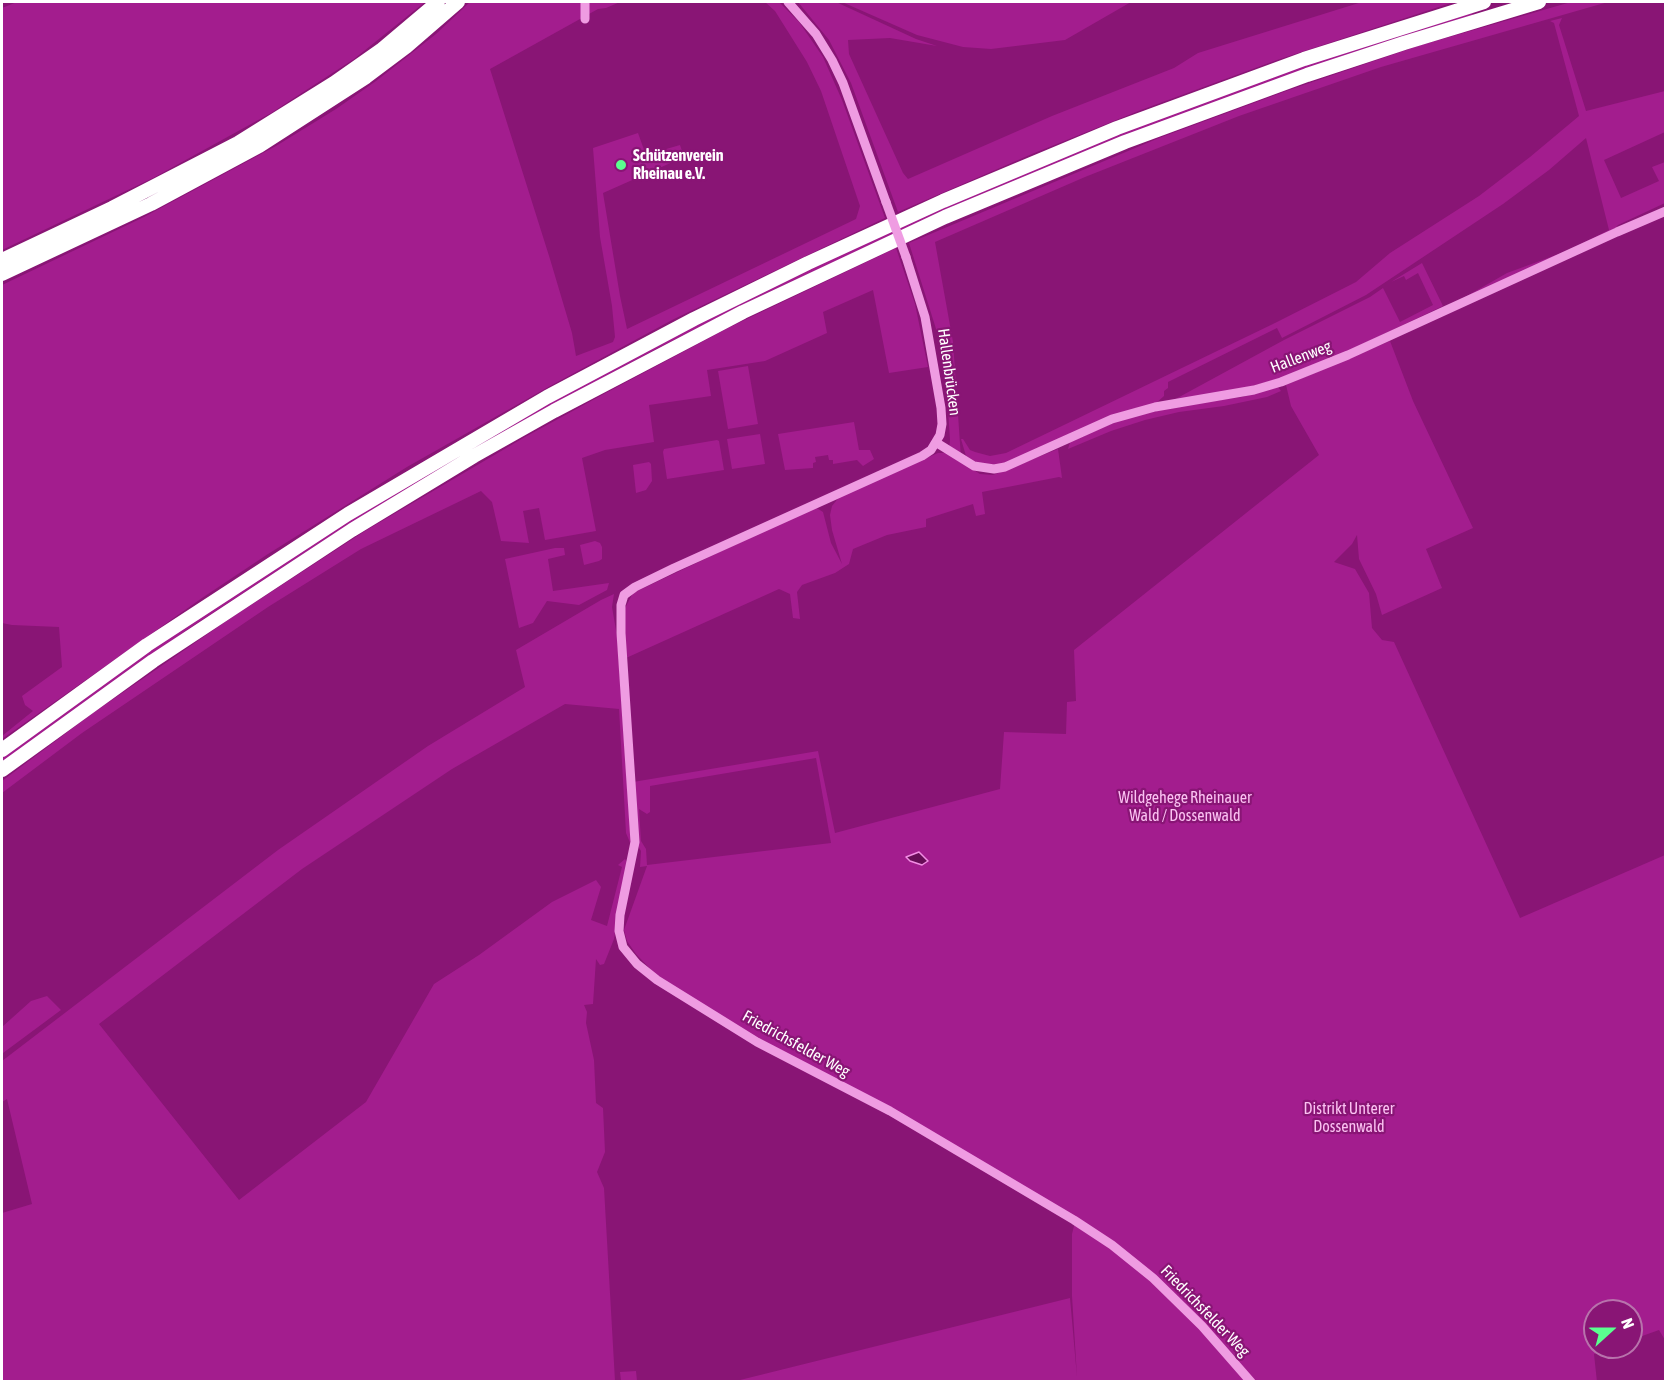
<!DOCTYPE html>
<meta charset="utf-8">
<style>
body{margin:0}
#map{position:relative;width:1667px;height:1383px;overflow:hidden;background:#891575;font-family:"Asap Condensed",sans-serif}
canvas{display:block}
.frame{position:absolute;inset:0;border:3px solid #fff;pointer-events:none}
.north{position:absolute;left:1583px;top:1299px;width:60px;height:60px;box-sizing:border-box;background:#891575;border:2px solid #b873ac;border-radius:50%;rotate:69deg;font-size:16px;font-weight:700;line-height:24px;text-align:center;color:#fff}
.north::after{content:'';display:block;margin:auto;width:21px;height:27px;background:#5aff8f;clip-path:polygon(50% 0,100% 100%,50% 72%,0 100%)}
</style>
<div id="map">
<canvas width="1667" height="1383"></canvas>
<div class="frame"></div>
<div class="north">N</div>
</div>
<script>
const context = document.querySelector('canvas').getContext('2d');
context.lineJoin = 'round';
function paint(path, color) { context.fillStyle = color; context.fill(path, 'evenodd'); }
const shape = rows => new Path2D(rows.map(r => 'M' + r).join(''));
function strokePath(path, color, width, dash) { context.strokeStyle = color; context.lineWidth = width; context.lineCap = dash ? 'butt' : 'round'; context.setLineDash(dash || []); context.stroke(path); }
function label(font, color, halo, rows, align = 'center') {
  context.font = font + ' "Asap Condensed",sans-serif'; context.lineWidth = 4.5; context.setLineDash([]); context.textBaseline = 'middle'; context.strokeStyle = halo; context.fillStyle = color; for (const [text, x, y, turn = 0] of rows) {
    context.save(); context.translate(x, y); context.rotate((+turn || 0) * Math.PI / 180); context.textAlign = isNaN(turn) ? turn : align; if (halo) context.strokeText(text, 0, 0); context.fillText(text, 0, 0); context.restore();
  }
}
paint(shape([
 [17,2,425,2,354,59,271,113,153,178,2,250,2,8],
 [470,2,620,2,606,8,598,9,490,69,550,259,572,333,576,356,613,342,615,337,612,306,600,237,593,148,638,133,647,158,649,154,680,145,684,157,603,193,620,296,627,329,856,219,860,206,821,91,807,62,775,11,765,2,779,2,799,22,823,57,842,100,885,218,674,319,550,386,407,467,268,554,202,598,2,739,2,736,33,711,25,705,22,696,62,667,59,627,12,625,2,623,2,285,144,217,276,146,336,109,376,81,436,34],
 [798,2,836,2,916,39,937,46,890,38,848,40,849,54,903,173,908,179,1052,116,1174,68,1198,53,1362,2,1454,2,1277,60,1141,110,1032,154,898,212,851,83,829,40],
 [842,2,1131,2,1065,40,991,49,963,47,917,35],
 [1571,2,1608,2,1381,67,1239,116,1085,177,935,242,953,342,961,458,949,450,950,440,946,377,937,332,909,243,1159,138,1289,90,1418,46],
 [1472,12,1473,15,1383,43,911,226,763,295,658,348,606,376,332,535,188,629,2,763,2,757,125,667,292,556,464,450,658,343,900,225,1041,165,1171,113,1315,61],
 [1562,18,1559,25,1586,111,1665,91,1665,132,1604,160,1621,198,1659,181,1652,167,1665,162,1665,203,1618,225,1612,232,1446,308,1507,273,1567,251,1609,230,1586,138,1549,170,1503,204,1366,295,1282,338,1277,328,1168,382,1168,388,1164,391,1164,396,1155,404,999,465,977,463,966,456,961,439,963,439,970,450,975,452,990,456,1006,453,1275,323,1356,282,1390,253,1479,196,1530,157,1579,116,1554,23,1550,21],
 [896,248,915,304,928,367,889,373,873,290,823,312,827,333,765,361,707,370,711,396,649,405,654,442,605,450,582,458,596,531,545,540,539,508,523,511,529,543,501,541,492,502,481,491,361,549,268,607,82,733,2,793,2,781,93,713,228,620,365,531,525,437,602,395,730,327],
 [1422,263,1443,306,1348,351,1275,380,1240,389,1170,402,1284,340,1370,297,1383,288,1400,322,1433,305,1418,273,1406,280,1404,276,1391,282],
 [1390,341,1413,401,1473,528,1426,549,1442,588,1382,615,1376,594,1359,559,1357,535,1352,544,1334,562,1355,569,1369,593,1372,628,1382,640,1394,642,1520,918,1665,855,1665,1340,1659,1330,1631,1340,1631,1311,1595,1311,1595,1347,1613,1347,1594,1354,1597,1382,736,1381,1070,1298,1077,1377,1072,1296,1072,1234,1076,1218,759,1038,658,977,636,954,627,941,624,930,647,866,640,867,641,851,638,846,633,782,818,751,835,833,1000,789,1004,732,1066,734,1067,702,1076,701,1074,650,1319,455,1291,406,1286,385],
 [816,758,831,843,647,865,646,849,641,841,639,809,647,814,650,812,650,786],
 [748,366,758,424,728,429,718,371],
 [1278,387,1281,391,1267,397,1224,406,1179,412,1145,420,1111,431,1068,449,1070,442,1122,419,1179,406,1242,397],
 [854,422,859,450,870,450,874,459,863,466,857,460,833,464,833,460,829,460,828,455,815,457,816,462,813,463,813,468,785,470,778,434],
 [760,434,765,464,732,469,727,439],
 [717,440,719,441,724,470,667,479,663,452,664,449],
 [1058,449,1062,478,1059,477,982,492,985,514,976,516,973,504,926,519,926,527,887,535,853,549,849,564,835,573,802,585,797,592,800,619,793,618,790,594,779,589,626,658,624,624,625,608,633,593,815,507,823,512,831,543,842,564,832,530,830,515,832,506,840,496,938,453,945,453,952,456,980,474,993,475],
 [649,462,651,464,652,481,646,490,636,493,633,465],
 [595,541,600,543,602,547,602,559,599,561,584,565,580,545],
 [555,548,564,548,565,555,548,559,553,591,609,583,607,590,579,605,547,601,533,623,519,628,505,559],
 [614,594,612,607,617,636,623,721,631,845,626,833,619,709,565,704,452,769,302,869,99,1024,239,1200,366,1102,434,984,479,955,552,902,596,880,601,887,591,920,607,926,622,867,618,865,625,859,627,862,614,939,604,964,600,965,596,959,593,1004,584,1005,587,1012,586,1023,594,1060,596,1103,603,1108,605,1152,597,1172,604,1188,615,1381,2,1381,2,1213,32,1204,7,1099,2,1102,2,1061,278,850,428,746,525,687,516,650,601,600],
 [47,996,61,1010,3,1053,2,1050,2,1027,31,1001],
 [636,1371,637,1381,621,1381,620,1372]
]), '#a31d8e');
const water = shape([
 [919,852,928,861,922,865,910,861,906,857,919,852]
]);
paint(water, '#660d56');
strokePath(water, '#f28ee4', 1.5);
strokePath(shape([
 [585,2,585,19],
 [788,2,816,34,832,60,843,83,886,202],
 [906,257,925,317,941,408,942,424,940,435,931,450,922,456,674,568,635,587,624,595,621,605,621,633,635,842,620,915,619,931,623,947,637,964,657,980,757,1042,890,1111,1074,1220,1112,1245,1153,1278,1202,1326,1251,1382],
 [937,443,974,466,994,469,1005,467,1112,419,1155,407,1254,390,1281,382,1348,355,1617,232,1666,211]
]), '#ef9ce2', 9);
strokePath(shape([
 [2,260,112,208,238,143,334,83,381,50,438,2],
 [2,274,151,204,259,146,366,77,406,47,458,2],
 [2,750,147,645,348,514,547,397,694,319,808,263,943,201,1117,128,1304,59,1484,2],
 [2,770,153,661,352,530,474,456,554,411,743,312,945,217,1125,142,1307,75,1404,43,1539,2]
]), '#fff', 14);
strokePath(shape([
 [886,202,906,257]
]), '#ef9ce2', 9);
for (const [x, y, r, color] of [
 [621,165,6,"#5aff8f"]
]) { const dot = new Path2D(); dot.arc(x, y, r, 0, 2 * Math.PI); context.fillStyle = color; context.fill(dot); strokePath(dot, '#891575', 2); }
label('bold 16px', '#fff', '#891575', [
 ["Schützenverein",633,156],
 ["Rheinau e.V.",633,174]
], 'left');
label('16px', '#fff', '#891575', [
 ["Hallenweg",1301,357,-21],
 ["Hallenbrücken",949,372,82],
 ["Friedrichsfelder Weg",796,1044,29],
 ["Friedrichsfelder Weg",1205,1311,46]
]);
label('16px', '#fbc2f2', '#891575', [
 ["Wildgehege Rheinauer",1185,798],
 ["Wald / Dossenwald",1185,816],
 ["Distrikt Unterer",1349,1109],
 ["Dossenwald",1349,1127]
]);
</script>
